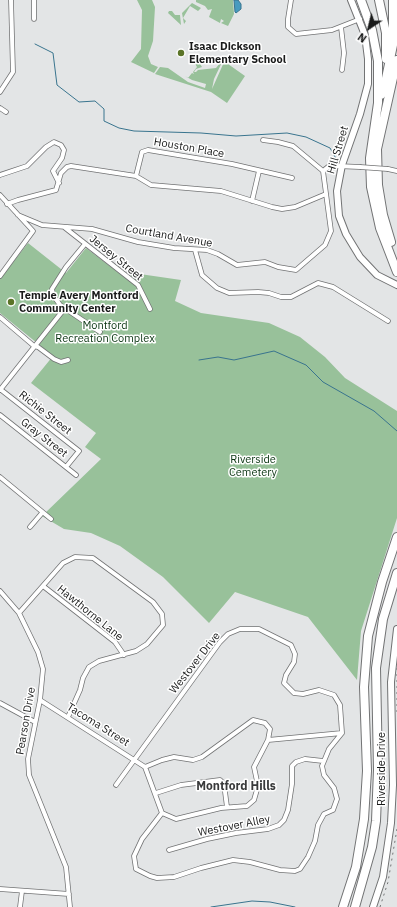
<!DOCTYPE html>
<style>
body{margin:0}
#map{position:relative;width:397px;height:907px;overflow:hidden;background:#e3e5e6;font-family:"IBM Plex Sans",sans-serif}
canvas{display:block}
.north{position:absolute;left:349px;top:8px;width:40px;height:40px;-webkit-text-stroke:3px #fff;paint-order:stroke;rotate:215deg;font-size:11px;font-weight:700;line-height:16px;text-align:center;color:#191a1a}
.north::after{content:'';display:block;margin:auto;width:14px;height:18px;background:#191a1a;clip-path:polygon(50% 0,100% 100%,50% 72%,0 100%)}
</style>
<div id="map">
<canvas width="397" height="907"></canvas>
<div class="north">N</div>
</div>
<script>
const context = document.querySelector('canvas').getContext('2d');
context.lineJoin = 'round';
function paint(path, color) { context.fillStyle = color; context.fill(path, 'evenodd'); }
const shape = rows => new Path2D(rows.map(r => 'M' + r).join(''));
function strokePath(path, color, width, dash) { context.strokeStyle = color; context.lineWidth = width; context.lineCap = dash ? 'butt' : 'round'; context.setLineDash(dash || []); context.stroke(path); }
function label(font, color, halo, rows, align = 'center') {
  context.font = font + ' "IBM Plex Sans",sans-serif'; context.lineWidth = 3; context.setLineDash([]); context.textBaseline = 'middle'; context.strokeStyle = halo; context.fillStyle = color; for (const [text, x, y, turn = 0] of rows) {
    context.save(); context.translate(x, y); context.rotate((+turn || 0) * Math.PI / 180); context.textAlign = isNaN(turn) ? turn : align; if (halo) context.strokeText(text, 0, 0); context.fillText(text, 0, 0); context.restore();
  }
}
paint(shape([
 [137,0,152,0,155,7,153,41,148,56,151,64,158,67,154,73,131,62,141,49,142,10],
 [196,0,233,0,234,14,228,26,221,23,224,21,221,19,220,23,209,17,212,9,208,10,205,6,196,2],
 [192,3,201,8,198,11,190,6,183,18,186,21,184,24,182,13],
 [169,11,172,11,175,15,180,15,181,25,168,13],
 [225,55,228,64,245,76,227,103,211,92,155,74,160,67,168,68,188,82,205,88,206,84,192,80,185,76,188,78,192,73,194,74,193,72,197,67,193,60,198,61,202,67,196,69,194,72,196,72,198,70,216,68,224,58,214,79,212,89,225,60],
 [28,243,66,273,86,248,128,280,133,273,181,280,175,301,201,313,269,323,300,337,325,357,345,378,397,411,397,518,361,631,357,680,308,617,235,592,209,623,163,577,120,546,91,533,64,529,42,516,101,459,85,447,96,433,31,383,53,356,0,313,0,279]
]), '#98c19a');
const water = shape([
 [234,0,238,0,241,4,241,9,236,13,235,12,234,0]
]);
paint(water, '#479bbf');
strokePath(water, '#39748e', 1);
strokePath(shape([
 [35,44,53,53,57,85,79,102,95,101,104,109,104,121,119,128,134,131,201,133,236,136,287,133,306,137,330,148,338,162],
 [199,360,218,357,234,360,274,351,306,365,323,382,374,411,397,431],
 [211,907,252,901,270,902,295,907]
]), '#39748e', 1);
const street = shape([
 [34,0,34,19],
 [291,0,288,19,288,27,296,34,332,30,360,19],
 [341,27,344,53,342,70],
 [0,92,13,72,11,0],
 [0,108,6,112],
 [263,140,278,142,293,146,323,171],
 [388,169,397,171],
 [323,171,328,167,337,166,360,167],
 [0,175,27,166,46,147,54,142,61,145,64,150,62,158,53,171,59,183],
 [136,176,142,152,148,150,232,164,292,178],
 [0,195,33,231,0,276],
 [252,201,259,171],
 [7,204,18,200,56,190,61,173,67,167,71,166,136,176,151,185,221,191,272,207,282,209,295,207,326,194],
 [18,215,42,225,92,229,138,242,174,248,207,250,218,254,237,265,265,262,278,267,296,270,325,245,331,231,323,171],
 [64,227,138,285,150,309],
 [85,244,66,267,52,289,53,295,60,305,100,332],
 [195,250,202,275,217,288,229,293,258,292,269,293,281,297,291,297,318,283,333,287,388,321],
 [0,317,34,346,38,347,54,359,61,362,68,360],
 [0,389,79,451,66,467],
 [0,390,65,308],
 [0,415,76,475],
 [0,477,51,519],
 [30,527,42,513],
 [43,586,115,642,124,655],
 [0,591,19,613,38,652,43,669,40,700,28,759,29,775,66,867,70,907],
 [19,613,63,563,75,557,93,558,153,602,162,614,163,625,147,644,136,651,99,661,89,667,83,678,80,690,68,717],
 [40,700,145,767,162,813,176,819,221,808,247,806,254,800,258,786,254,767,268,740,270,729,265,723,253,720,202,757,193,760,174,757,162,760,145,767],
 [0,703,35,722],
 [268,740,342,733],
 [116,785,220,642,228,634,240,629,259,629,291,645,295,654,294,662,286,675,284,683,294,693,303,694,319,690,334,695,340,705,342,733,329,749,322,766,324,775,334,788,337,799,333,810,324,814,318,825,315,841,308,857,300,869,295,871,280,870,250,862,233,860,201,868,174,877,157,878,150,876,136,869,134,856,142,839,162,813],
 [156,793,181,785,220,780,224,784,227,807],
 [169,850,207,839,236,833,268,829,279,825,284,820,288,810,292,784,292,766,296,762,305,759,323,761],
 [0,889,69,894],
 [20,907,22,891]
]);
const secondary = shape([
 [351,0,365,35,368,59,368,84,360,114,342,165,337,191,339,216,346,234,360,257,377,275,397,285],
 [373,907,383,877,391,823,393,785,391,682,397,629]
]);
const highway = shape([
 [361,0,372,30,378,61,378,103,370,158,371,187,380,228,397,272],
 [379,0,386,33,386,59],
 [381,95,385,83,393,45,393,0],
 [391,242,383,215,378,185,377,149,397,60],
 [343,907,356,867,364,819,367,771,364,687,368,636,382,582,397,537],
 [355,907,372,847,376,821,378,770,376,668,383,619,397,573]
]);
strokePath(street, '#727374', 5.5);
strokePath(secondary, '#727374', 8);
strokePath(highway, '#727374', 10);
strokePath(street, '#fff', 4);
strokePath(secondary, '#fff', 6);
strokePath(highway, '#fff', 8);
strokePath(shape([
 [397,668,397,716],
 [380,907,388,882,397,829]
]), '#727374', 1, [2, 4]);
const streetBridge = shape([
 [360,167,388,169]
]);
strokePath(streetBridge, '#727374', 5.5, []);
strokePath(streetBridge, '#fff', 4);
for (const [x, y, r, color] of [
 [181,53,4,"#5b7427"],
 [11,302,4,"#5b7427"]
]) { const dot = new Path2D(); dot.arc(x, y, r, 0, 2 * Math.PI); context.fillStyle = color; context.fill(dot); strokePath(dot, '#fff', 1.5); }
label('bold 11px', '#191a1a', '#fff', [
 ["Isaac Dickson",189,47],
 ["Elementary School",189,60],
 ["Tempie Avery Montford",19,296],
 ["Community Center",19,309]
], 'left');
label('11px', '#191a1a', '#fff', [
 ["Houston Place",189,148,10],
 ["Hill Street",338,150,-73],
 ["Courtland Avenue",169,236,10],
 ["Jersey Street",116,258,39],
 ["Richie Street",45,413,38],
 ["Gray Street",44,438,38],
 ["Hawthorne Lane",90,613,39],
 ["Westover Drive",195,663,-52],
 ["Pearson Drive",26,721,-80],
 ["Tacoma Street",98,725,32],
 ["Riverside Drive",382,769,-90],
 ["Westover Alley",234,826,-11]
]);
label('11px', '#083310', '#fff', [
 ["Montford",105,326],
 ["Recreation Complex",105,339],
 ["Riverside",253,460],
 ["Cemetery",253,473]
]);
label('bold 12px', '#393a3b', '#fff', [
 ["Montford Hills",236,787]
]);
</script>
